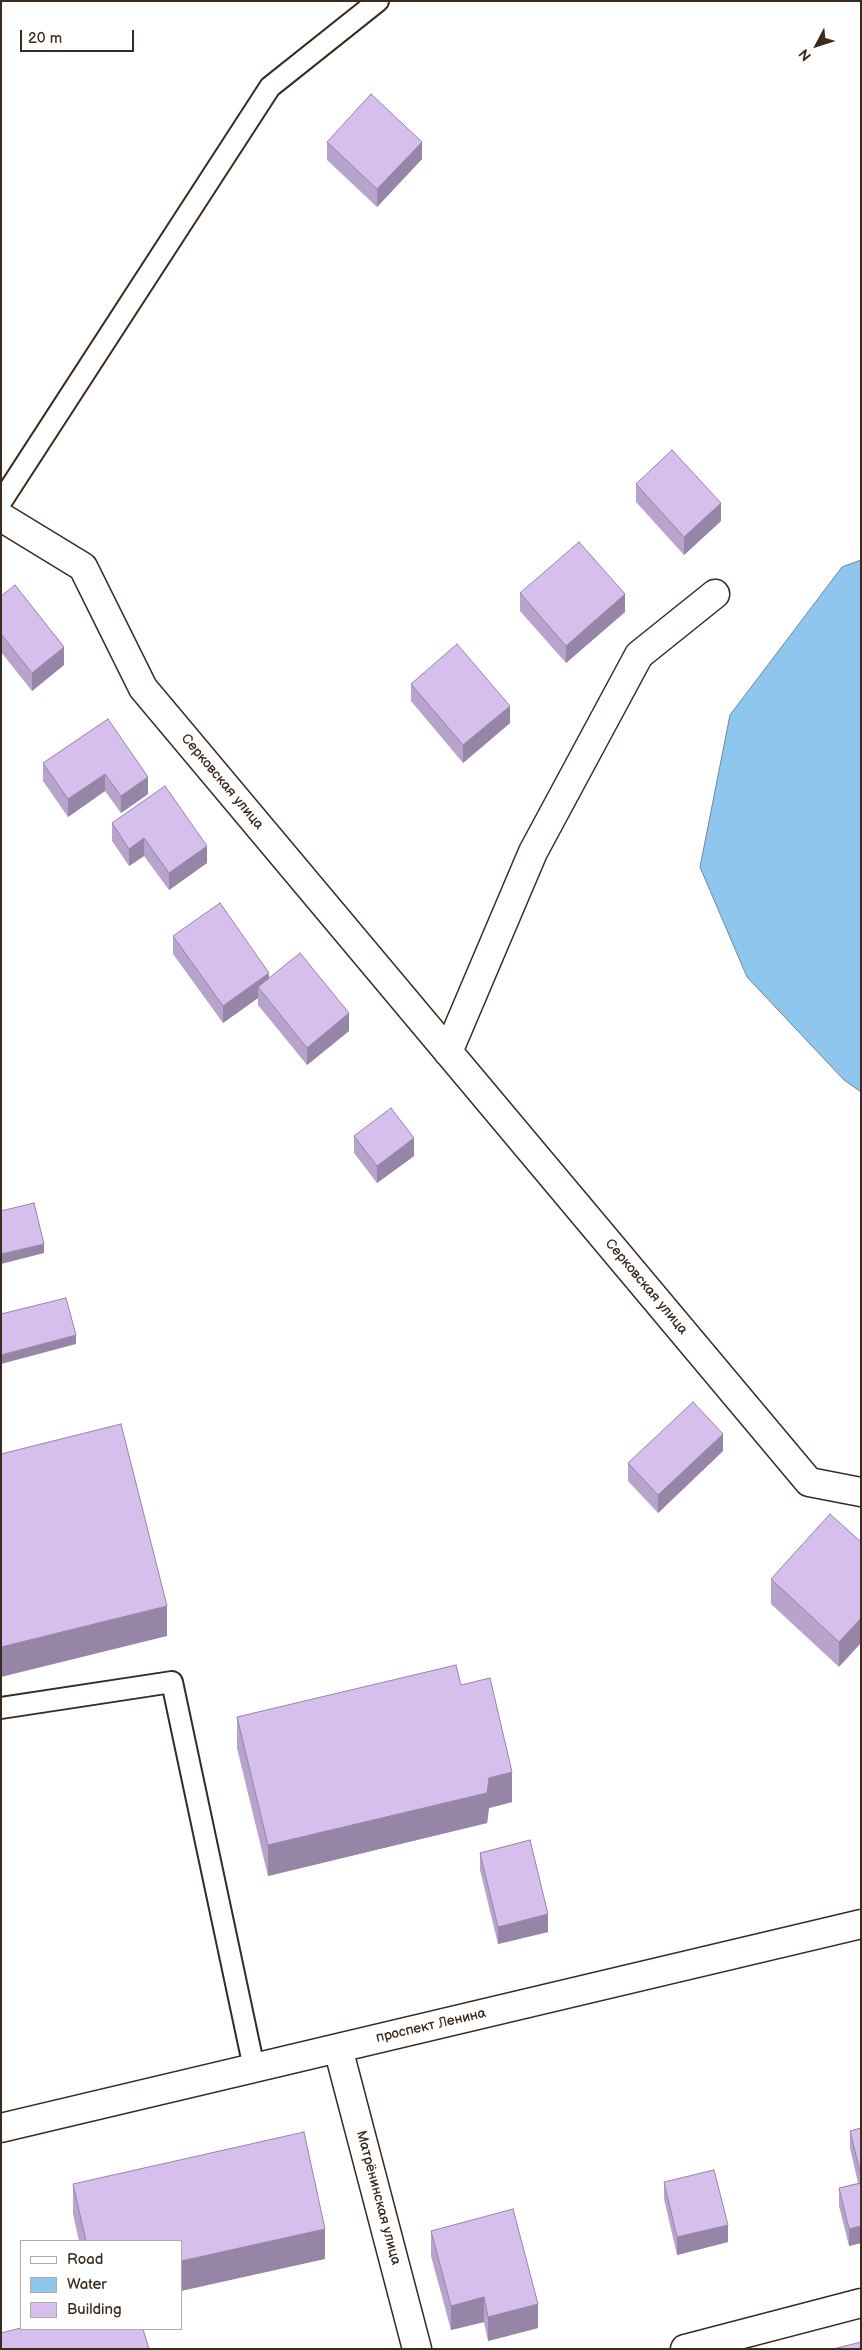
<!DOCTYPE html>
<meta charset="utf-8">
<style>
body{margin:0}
#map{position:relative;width:862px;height:2350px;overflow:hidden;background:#fff;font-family:"Balsamiq Sans",sans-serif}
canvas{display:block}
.frame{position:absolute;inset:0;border:2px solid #3b2a1e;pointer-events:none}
.legend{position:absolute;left:20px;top:2240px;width:162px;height:90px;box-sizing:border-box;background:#fff;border:1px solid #b1aaa5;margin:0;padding:6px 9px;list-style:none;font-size:15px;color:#3b2a1e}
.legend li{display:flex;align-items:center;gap:10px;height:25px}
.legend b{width:25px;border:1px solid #b1aaa5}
.north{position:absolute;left:792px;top:20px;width:50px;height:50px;-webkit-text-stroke:4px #fff;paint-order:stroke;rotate:230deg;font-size:14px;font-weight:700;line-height:20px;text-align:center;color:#3b2a1e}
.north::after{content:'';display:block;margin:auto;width:18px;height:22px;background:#3b2a1e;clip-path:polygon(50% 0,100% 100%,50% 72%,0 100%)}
.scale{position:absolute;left:20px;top:30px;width:114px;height:22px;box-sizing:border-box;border:2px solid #3b2a1e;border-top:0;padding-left:6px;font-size:15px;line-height:18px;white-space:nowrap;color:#3b2a1e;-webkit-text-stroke:4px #fff;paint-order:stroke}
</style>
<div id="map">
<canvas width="862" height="2350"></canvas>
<div class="frame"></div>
<ul class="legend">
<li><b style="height:6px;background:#fff"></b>Road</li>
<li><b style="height:14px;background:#8ec6ed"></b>Water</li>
<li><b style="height:14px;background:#d6beed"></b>Building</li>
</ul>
<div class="north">N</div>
<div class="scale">20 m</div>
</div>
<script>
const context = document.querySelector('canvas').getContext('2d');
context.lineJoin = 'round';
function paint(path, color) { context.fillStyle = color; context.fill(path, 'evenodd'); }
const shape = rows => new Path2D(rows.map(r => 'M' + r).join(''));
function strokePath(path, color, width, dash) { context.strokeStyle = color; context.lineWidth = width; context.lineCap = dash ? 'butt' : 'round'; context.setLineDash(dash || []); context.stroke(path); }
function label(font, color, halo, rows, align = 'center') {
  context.font = font + ' "Balsamiq Sans",sans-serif'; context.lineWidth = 4.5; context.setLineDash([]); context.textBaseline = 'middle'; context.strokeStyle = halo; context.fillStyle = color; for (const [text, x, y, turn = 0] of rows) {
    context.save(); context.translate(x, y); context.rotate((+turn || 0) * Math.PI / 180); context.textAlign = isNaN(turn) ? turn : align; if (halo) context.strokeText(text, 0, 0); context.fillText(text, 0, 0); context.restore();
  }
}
const water = shape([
 [861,560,861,1092,844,1080,747,977,700,867,730,715,842,567,861,560]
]);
paint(water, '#8ec6ed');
strokePath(water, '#6d889a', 1);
const service = shape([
 [1,502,270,87,378,1],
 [1,1708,172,1682,254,2068]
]);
const minor = shape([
 [1,517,83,567,143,688,809,1482,861,1492],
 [448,1052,533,852,639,655,715,594],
 [338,2048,417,2349],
 [1,2128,861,1924],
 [685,2349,861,2303]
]);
strokePath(service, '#3b2a1e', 24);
strokePath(minor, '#3b2a1e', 31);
strokePath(service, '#fff', 20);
strokePath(minor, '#fff', 28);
paint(shape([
 [327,142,422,159,377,207,327,160],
 [636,484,721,521,684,555,636,502],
 [520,593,625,612,566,663,520,611],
 [1,596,64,665,32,691,1,652],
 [411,684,510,723,463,763,411,701],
 [108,719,148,794,121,813,105,791,68,817,43,781,43,763],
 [112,823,207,863,169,890,144,856,129,866,112,841],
 [173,936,269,978,349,1031,307,1065,258,1005,258,998,223,1023,173,954],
 [354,1136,414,1156,377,1183,354,1153],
 [723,1451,658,1513,628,1481,628,1463],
 [861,1542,839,1667,771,1604,771,1579],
 [461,1685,512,1802,489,1808,487,1823,268,1876,237,1748,237,1717],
 [480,1853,548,1932,498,1944,480,1870],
 [861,2128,861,2243,849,2246,839,2206,839,2188,858,2183,850,2148,850,2131],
 [664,2182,728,2242,677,2255,664,2199],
 [73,2184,325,2259,181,2241,79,2241,73,2214],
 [431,2231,538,2328,488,2341,484,2322,451,2330,431,2256]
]), '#b8a3cc');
paint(shape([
 [422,142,422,159,377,207,377,189],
 [721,503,721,521,684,555,684,537],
 [625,594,625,612,566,663,566,646],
 [64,647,64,665,32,691,32,673],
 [510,706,510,723,463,763,463,745],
 [105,774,105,791,68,817,68,799],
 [148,777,148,794,121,813,121,796],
 [144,838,144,856,129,866,129,849],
 [207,846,207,863,169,890,169,873],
 [269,973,269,990,258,987,258,998,223,1023,223,1006],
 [349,1013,349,1031,307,1065,307,1048],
 [414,1138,414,1156,377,1183,377,1166],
 [44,1244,44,1253,1,1264,1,1254],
 [76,1335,76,1344,1,1364,1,1355],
 [723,1434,723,1451,658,1513,658,1495],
 [167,1606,167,1636,1,1677,1,1647],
 [861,1618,861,1643,839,1667,839,1642],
 [512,1772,512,1802,489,1808,487,1823,268,1876,268,1845,489,1778],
 [548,1914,548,1932,498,1944,498,1927],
 [728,2225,728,2242,677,2255,677,2237],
 [861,2226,861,2243,849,2246,849,2229],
 [325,2229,325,2259,181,2291,181,2261],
 [484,2297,484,2322,451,2330,451,2306],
 [538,2304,538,2328,488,2341,488,2317]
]), '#9685a6');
const building = shape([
 [371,94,422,142,377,189,327,142,371,94],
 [672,450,721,503,684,537,636,484,672,450],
 [579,542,625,594,566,646,520,593,579,542],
 [15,585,64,647,32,673,1,634,1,596,15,585],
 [457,644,510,706,463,745,411,684,457,644],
 [108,719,148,777,121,796,105,774,68,799,43,763,108,719],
 [165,786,207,846,169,873,144,838,129,849,112,823,165,786],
 [220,903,269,973,223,1006,173,936,220,903],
 [300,953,349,1013,307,1048,258,987,300,953],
 [391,1108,414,1138,377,1166,354,1136,391,1108],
 [34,1203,44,1244,1,1254,1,1211,34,1203],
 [66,1298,76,1335,1,1355,1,1314,66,1298],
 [693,1402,723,1434,658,1495,628,1463,693,1402],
 [121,1424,167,1606,1,1647,1,1454,121,1424],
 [830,1514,861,1542,861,1618,839,1642,771,1579,830,1514],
 [456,1665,461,1685,490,1678,512,1772,489,1778,487,1793,268,1845,237,1717,456,1665],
 [530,1840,548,1914,498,1927,480,1853,530,1840],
 [861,2128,861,2175,850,2131,861,2128],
 [304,2132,325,2229,181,2261,181,2241,86,2241,73,2184,304,2132],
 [714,2170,728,2225,677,2237,664,2182,714,2170],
 [861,2183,861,2226,849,2229,839,2188,861,2183],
 [513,2209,538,2304,488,2317,484,2297,451,2306,431,2231,513,2209],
 [21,2328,21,2329,143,2329,149,2349,1,2349,1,2333,21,2328],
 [861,2342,861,2349,833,2349,861,2342]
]);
paint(building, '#d6beed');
strokePath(building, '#9685a6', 1);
label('14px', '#3b2a1e', '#fff', [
 ["Серковская улица",222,782,50],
 ["Серковская улица",646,1287,50],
 ["проспект Ленина",431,2026,-13],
 ["Матрёнинская улица",378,2198,75]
]);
</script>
